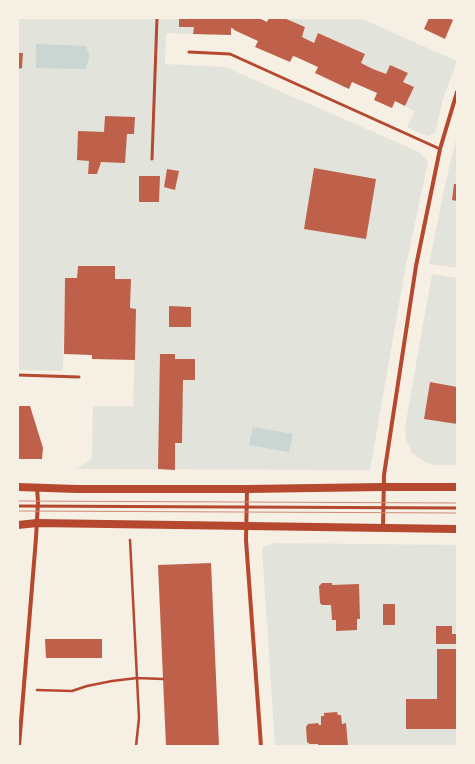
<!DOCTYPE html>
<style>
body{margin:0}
#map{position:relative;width:475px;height:764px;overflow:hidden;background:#f6efe4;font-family:"DM Sans",sans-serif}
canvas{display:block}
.frame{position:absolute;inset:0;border:19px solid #f6efe4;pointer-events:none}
</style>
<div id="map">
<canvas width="475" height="764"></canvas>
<div class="frame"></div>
</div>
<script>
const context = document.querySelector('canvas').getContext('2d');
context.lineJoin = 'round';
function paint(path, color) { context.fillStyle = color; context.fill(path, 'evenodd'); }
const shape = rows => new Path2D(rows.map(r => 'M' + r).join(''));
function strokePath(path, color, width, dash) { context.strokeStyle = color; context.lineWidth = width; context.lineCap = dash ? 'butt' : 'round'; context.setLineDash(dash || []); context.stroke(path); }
paint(shape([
 [18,18,213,18,212,35,166,33,165,64,225,67,419,152,428,162,405,270,370,470,77,469,92,459,93,406,133,406,136,309,130,308,131,279,115,279,115,266,78,266,77,278,65,278,63,371,18,370],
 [284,18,360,18,457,61,443,99,435,133,427,136,407,127,415,111,405,106,414,87,403,82,408,73,390,65,386,74,373,69,361,63,365,54,318,33,314,43,302,37,305,27],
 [457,135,457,268,429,264,446,181],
 [432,274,457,278,457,465,434,465,425,462,412,453,406,440,405,427],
 [273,543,457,545,457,634,436,635,436,644,457,644,457,746,275,746,262,548]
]), '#e2e4dc');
paint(shape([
 [36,44,87,46,87,50,89,52,89,59,86,69,36,68],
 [253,427,293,434,289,452,249,445]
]), '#c9d6d2');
paint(shape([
 [179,18,259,18,267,22,269,18,284,18,305,27,302,37,314,43,318,33,365,54,361,63,373,69,386,74,390,65,408,73,403,82,414,87,405,106,395,101,392,108,374,100,377,93,352,82,349,89,315,73,318,67,296,57,293,56,290,62,255,47,258,41,234,30,234,29,231,28,231,35,193,34,194,27,179,27],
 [429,18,448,18,453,20,445,39,424,29],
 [18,53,23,53,22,68,18,69],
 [105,116,135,117,134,134,127,134,125,163,101,162,97,174,88,174,89,161,77,160,78,131,104,132],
 [314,168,376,179,366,239,304,229],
 [167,169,179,171,175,190,164,187],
 [139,176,160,176,159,202,139,202],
 [454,184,457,184,457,201,452,200],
 [78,266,115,266,115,279,131,279,130,308,136,309,135,360,92,359,92,355,64,354,65,278,77,278],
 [169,306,191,307,191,327,169,327],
 [160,354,175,354,175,359,195,359,195,380,183,380,182,443,175,443,175,470,158,469],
 [430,382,457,387,457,424,424,419],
 [18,406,30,406,43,448,42,459,18,459],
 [211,563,219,746,166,746,158,565],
 [322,583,332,583,332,585,359,584,360,619,357,619,357,630,336,631,336,620,332,620,331,605,322,605,320,603,319,586],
 [383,604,395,604,395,625,383,625],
 [436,626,452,626,452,634,457,634,457,644,436,644],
 [45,639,102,639,102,658,46,658],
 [437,649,457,649,457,729,406,729,406,699,437,699],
 [337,712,338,715,341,715,342,724,346,723,348,746,318,746,318,744,310,744,307,742,306,727,308,724,318,723,319,725,321,725,321,716,324,716,324,713]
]), '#bf614a');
strokePath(shape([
 [130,540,139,718,136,746],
 [37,690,72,691,87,686,112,681,137,678,163,679]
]), '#b5482f', 2.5);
strokePath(shape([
 [189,52,230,54,440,149],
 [152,159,157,18],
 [18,375,79,377],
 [18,506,457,508]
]), '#b5482f', 3);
strokePath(shape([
 [247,489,246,540,261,746],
 [383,528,384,475,416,266,440,149,457,92],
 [19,746,36,538,38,502,37,488]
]), '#b5482f', 4);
strokePath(shape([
 [18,487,77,489,247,489,383,487,457,487],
 [18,525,37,523,457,529]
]), '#b5482f', 8);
strokePath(shape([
 [18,501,457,503],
 [18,511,457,513]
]), '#cf8b77', 1);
</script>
